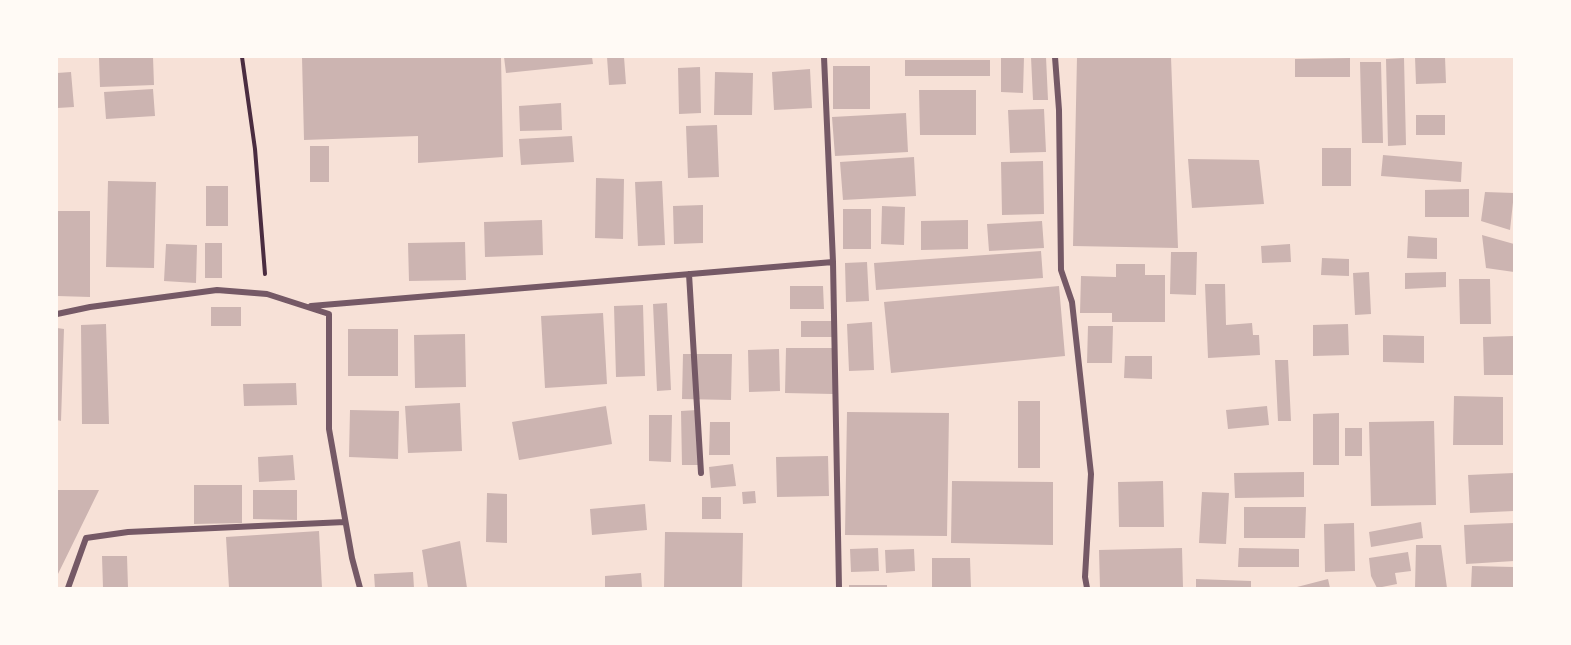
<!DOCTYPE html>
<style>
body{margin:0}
#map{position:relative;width:1571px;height:645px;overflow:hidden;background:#f7e1d7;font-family:Rubik,sans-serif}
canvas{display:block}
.frame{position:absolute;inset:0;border:58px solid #fffaf5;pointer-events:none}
</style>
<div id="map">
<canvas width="1571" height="645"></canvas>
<div class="frame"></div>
</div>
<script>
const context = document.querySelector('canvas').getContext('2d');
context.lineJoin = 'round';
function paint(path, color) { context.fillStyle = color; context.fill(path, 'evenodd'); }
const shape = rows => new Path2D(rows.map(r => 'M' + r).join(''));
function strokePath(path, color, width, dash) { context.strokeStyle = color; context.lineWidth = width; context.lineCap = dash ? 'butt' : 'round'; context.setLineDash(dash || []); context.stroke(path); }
paint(shape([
 [153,57,154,85,100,87,99,58],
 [302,57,501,57,503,157,418,163,418,136,304,140],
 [504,57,592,57,593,64,506,73],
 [607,57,624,57,626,84,609,85],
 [1001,57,1024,57,1023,93,1001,92],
 [1031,57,1046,57,1048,100,1033,100],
 [1077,57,1171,57,1178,248,1073,246],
 [1415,57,1445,57,1446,83,1416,84],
 [1350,58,1350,77,1295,77,1295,59],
 [1404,58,1406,145,1388,146,1386,59],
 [905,60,990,60,990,76,905,76],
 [1360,62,1381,62,1383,143,1362,143],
 [833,66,870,66,870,109,833,109],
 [700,67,701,113,679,114,678,68],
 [810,69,812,108,774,110,772,72],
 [71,72,74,107,57,108,57,73],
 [715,72,753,73,752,115,714,115],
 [153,89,155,116,106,119,104,92],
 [919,90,976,90,976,135,920,135],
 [561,103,562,130,520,131,519,106],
 [1044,109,1046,152,1010,153,1008,110],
 [906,113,908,152,835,156,832,117],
 [1416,115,1445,115,1445,135,1416,135],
 [717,125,719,177,688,178,686,126],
 [572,136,574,162,521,165,519,139],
 [310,146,329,146,329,182,310,182],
 [1322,148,1351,148,1351,186,1322,186],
 [1383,155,1462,162,1461,182,1381,176],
 [914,157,916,196,843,200,840,162],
 [1188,159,1259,160,1264,204,1192,208],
 [1043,161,1044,214,1002,215,1001,162],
 [596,178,624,179,623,239,595,238],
 [108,181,156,182,154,268,106,267],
 [662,181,665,245,638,246,635,182],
 [206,186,228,186,228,226,206,226],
 [1469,189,1469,217,1425,217,1425,190],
 [1485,192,1514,193,1510,230,1481,221],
 [703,205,703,243,674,244,673,206],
 [882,206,905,207,904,245,881,244],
 [843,209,871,209,871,249,843,249],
 [57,211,90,211,90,297,57,296],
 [542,220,543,255,485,257,484,222],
 [968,220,968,249,921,250,921,221],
 [1042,221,1044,248,989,251,987,224],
 [1482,235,1514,244,1514,272,1486,268],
 [1408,236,1437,238,1437,259,1407,258],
 [465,242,466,280,409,281,408,243],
 [205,243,222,243,222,278,205,278],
 [166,244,197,245,196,283,164,281],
 [1290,244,1291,262,1262,263,1261,246],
 [1041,251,1043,278,876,290,874,263],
 [1171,252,1197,252,1196,295,1170,294],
 [1322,258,1349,259,1349,276,1321,275],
 [867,262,869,301,846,302,845,263],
 [1116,264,1145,264,1145,275,1165,275,1165,322,1112,322,1112,313,1080,313,1081,276,1116,277],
 [1369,272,1371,314,1355,315,1353,273],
 [1446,272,1446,287,1405,289,1405,273],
 [1459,279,1490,279,1491,324,1460,324],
 [1205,284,1225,284,1226,325,1252,323,1253,335,1259,335,1260,355,1208,358],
 [790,286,823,286,824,309,790,309],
 [1059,286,1065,356,891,373,884,302],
 [667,303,671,390,657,391,653,304],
 [643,305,645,376,616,377,614,306],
 [211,307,241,307,241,326,211,326],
 [603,313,607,384,545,388,541,316],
 [801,321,834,321,834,337,801,337],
 [872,322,874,370,849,371,847,324],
 [106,324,109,424,82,424,81,325],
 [1348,324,1349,355,1313,356,1313,325],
 [1088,326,1113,326,1112,363,1087,363],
 [57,328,64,329,61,421,57,420],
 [348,329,398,329,398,376,348,376],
 [465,334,466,387,415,388,414,335],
 [1383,335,1424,336,1424,363,1383,362],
 [1514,336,1514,375,1484,375,1483,337],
 [786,348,833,348,833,394,785,393],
 [779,349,780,391,749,392,748,350],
 [683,354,732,354,731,400,682,399],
 [1125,356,1152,356,1152,379,1124,378],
 [1275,360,1288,360,1291,421,1278,421],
 [296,383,297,405,244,406,243,384],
 [1454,396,1503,397,1503,445,1453,445],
 [1018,401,1040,401,1040,468,1018,468],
 [460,403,462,451,408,453,405,406],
 [606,406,612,444,519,460,512,422],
 [1267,406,1269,425,1228,429,1226,410],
 [350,410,399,411,398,459,349,457],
 [697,410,698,465,682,465,681,411],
 [847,412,949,413,947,536,845,535],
 [1339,413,1339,465,1313,465,1313,414],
 [649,415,672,415,671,462,649,461],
 [1434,421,1436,505,1371,506,1369,422],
 [710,422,730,422,730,455,709,455],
 [1345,428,1362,428,1362,456,1345,456],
 [293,455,295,480,259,482,258,457],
 [828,456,829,496,777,497,776,457],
 [733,464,736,486,711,488,709,467],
 [1304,472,1304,497,1235,498,1234,473],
 [1514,473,1514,511,1470,513,1468,475],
 [952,481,1053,482,1053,545,951,543],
 [1163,481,1164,527,1119,527,1118,482],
 [194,485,242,485,242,523,194,524],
 [57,490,99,490,57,576],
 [253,490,297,490,297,520,253,519],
 [755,491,756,503,743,504,742,492],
 [1202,492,1229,493,1226,544,1199,543],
 [487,493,507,494,507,543,486,542],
 [702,497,721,497,721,519,702,519],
 [645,504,647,530,592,535,590,509],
 [1244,507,1306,507,1305,538,1244,538],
 [1421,522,1423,538,1371,547,1369,532],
 [1354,523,1355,571,1325,572,1324,524],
 [1514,523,1514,561,1466,564,1464,525],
 [319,531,322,588,229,588,226,537],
 [665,532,743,533,742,588,664,588],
 [460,541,467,588,428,588,422,550],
 [1416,545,1441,545,1447,588,1415,588],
 [878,548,879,571,851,572,850,549],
 [1182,548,1183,588,1100,588,1099,550],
 [1239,548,1299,549,1299,567,1238,567],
 [914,549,915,571,886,573,885,550],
 [1408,552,1411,571,1395,573,1397,584,1377,588,1371,576,1369,558],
 [102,556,127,556,128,588,103,588],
 [932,558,970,558,971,588,932,588],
 [1472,566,1514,567,1514,588,1471,588],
 [413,572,414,588,375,588,374,574],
 [641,573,642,588,605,588,605,576],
 [1196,579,1251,581,1251,588,1196,588],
 [1328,579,1330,588,1297,588,1297,587],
 [849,585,887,585,887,588,849,588]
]), '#ccb4b1');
strokePath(shape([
 [242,57,255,149,265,274]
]), '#4a2c40', 4);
strokePath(shape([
 [824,57,833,262,839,588],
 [1055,57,1059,110,1061,270,1072,302,1091,474,1085,577,1087,588],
 [689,274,701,473],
 [311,306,833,262],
 [57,314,90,307,217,290,267,294,329,314,329,429,352,558,360,588],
 [68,588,86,538,128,532,345,522]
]), '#755966', 6);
</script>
